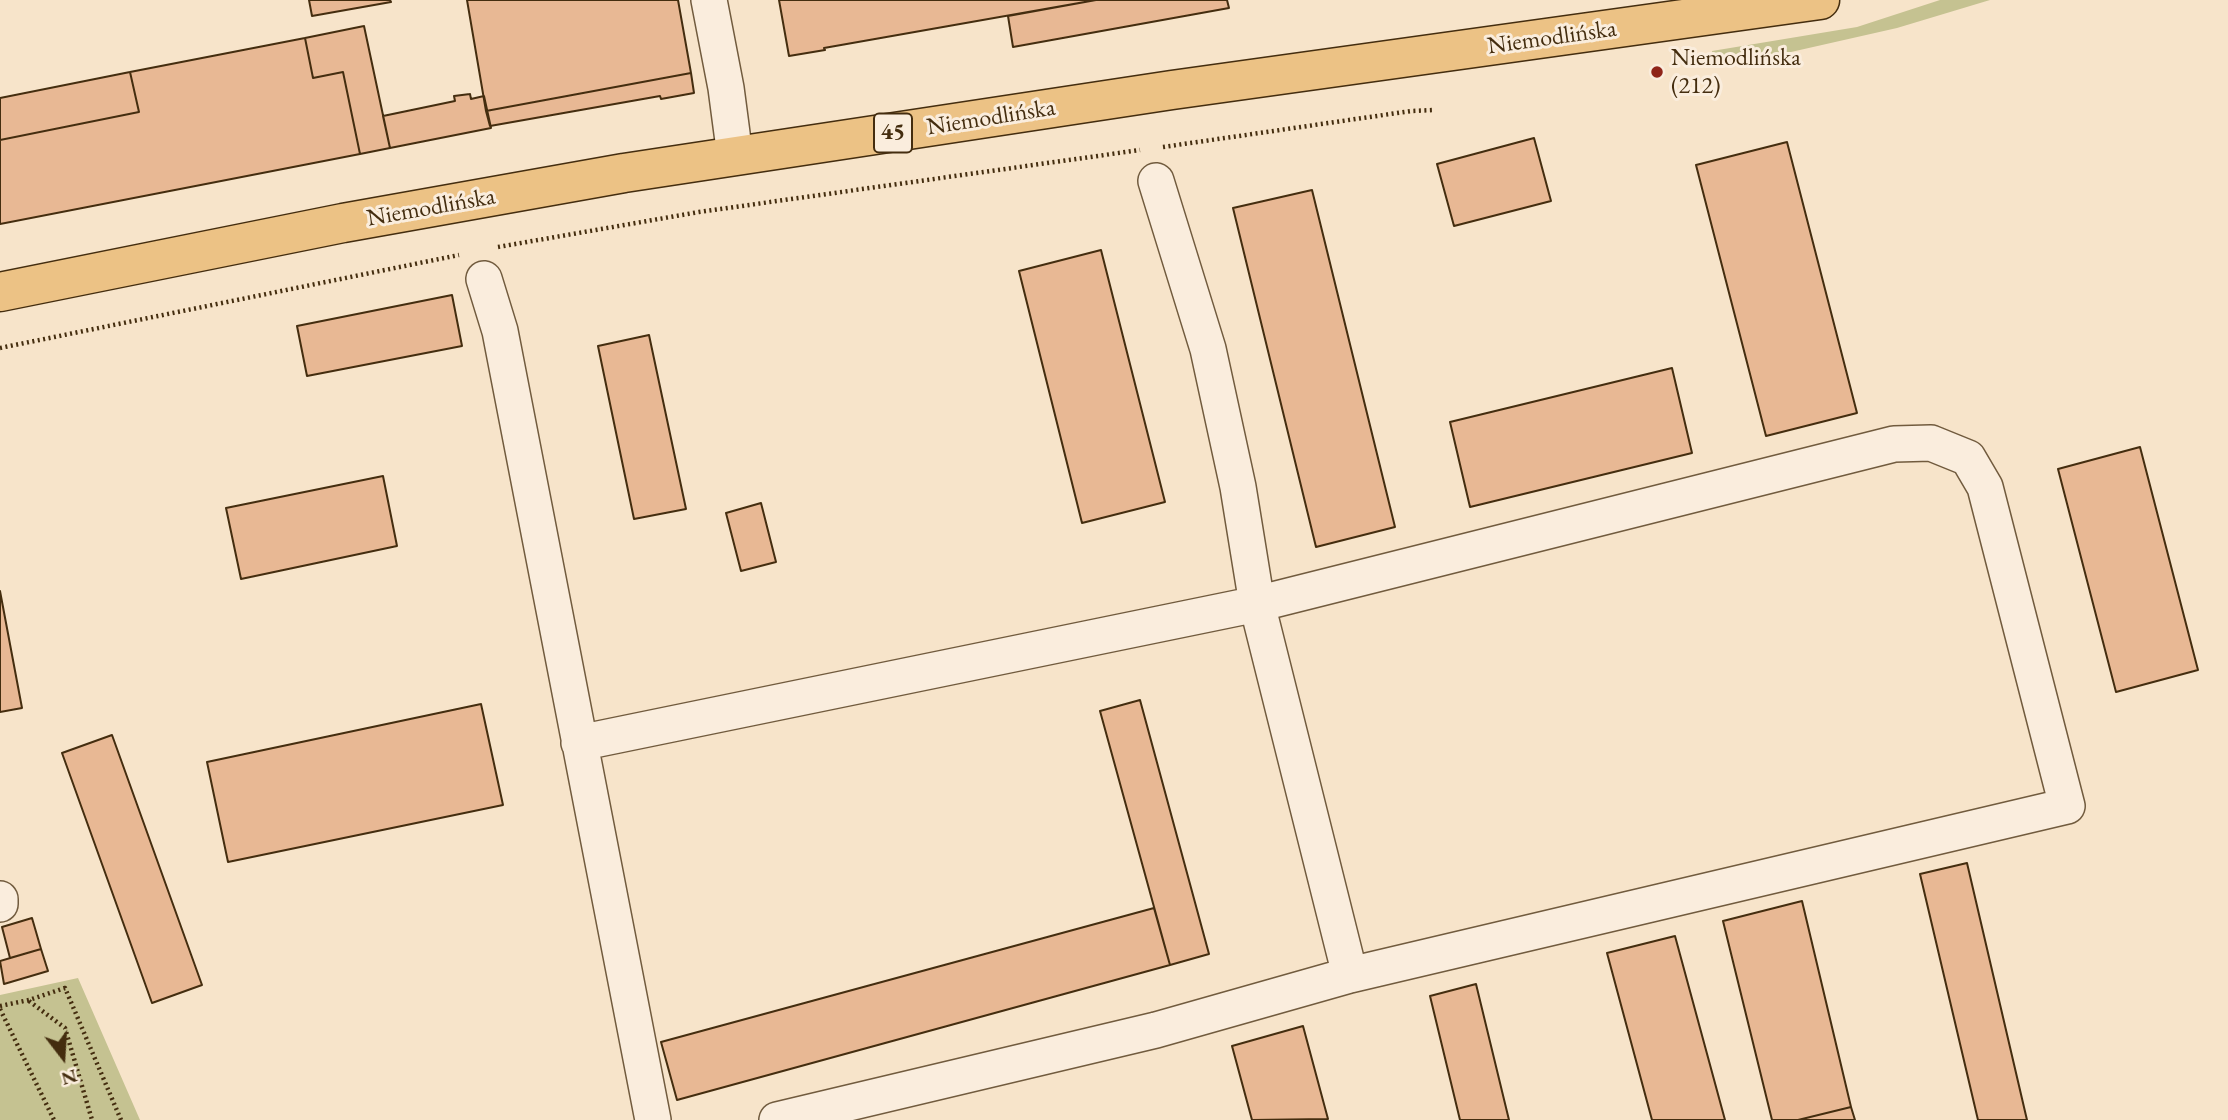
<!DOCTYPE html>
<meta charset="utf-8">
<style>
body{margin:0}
#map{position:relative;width:2228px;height:1120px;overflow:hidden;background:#f7e4ca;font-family:"EB Garamond",serif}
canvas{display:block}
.north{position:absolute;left:28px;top:1022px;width:70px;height:70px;-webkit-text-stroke:5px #faeddd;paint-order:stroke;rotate:163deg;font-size:19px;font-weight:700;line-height:28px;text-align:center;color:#442d0f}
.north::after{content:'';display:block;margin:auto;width:24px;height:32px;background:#442d0f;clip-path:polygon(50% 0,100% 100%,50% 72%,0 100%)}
</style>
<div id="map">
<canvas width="2228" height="1120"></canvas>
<div class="north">N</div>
</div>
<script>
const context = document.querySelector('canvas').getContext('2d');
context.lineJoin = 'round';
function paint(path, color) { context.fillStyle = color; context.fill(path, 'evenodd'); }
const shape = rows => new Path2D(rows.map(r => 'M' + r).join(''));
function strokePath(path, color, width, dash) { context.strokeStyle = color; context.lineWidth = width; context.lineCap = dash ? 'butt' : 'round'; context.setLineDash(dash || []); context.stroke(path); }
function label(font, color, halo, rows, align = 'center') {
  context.font = font + ' "EB Garamond",serif'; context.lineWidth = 6; context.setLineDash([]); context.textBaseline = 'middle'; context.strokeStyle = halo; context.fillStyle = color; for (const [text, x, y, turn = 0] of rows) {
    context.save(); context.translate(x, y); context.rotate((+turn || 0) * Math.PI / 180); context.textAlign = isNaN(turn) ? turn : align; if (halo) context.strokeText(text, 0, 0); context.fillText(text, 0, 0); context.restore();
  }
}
paint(shape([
 [1940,0,1990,0,1897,28,1791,52,1714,66,1712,51,1857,27],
 [78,978,140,1120,0,1120,0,995]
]), '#c5c291');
const building = shape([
 [309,0,390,0,391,2,312,16,309,0],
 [467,0,678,0,691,73,486,111,467,0],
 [779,0,1096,0,824,48,825,50,789,56,779,0],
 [1096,0,1227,0,1229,8,1013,47,1008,16,1096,0],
 [364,26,390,148,360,154,343,72,313,78,305,38,364,26],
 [305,38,313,78,343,72,360,154,0,224,0,140,139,112,130,72,305,38],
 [130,72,139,112,0,140,0,98,130,72],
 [691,73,694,93,661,99,660,96,490,126,486,111,691,73],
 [470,94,471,99,484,96,491,128,390,148,383,116,455,101,454,96,470,94],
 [1534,138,1551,201,1454,226,1437,164,1534,138],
 [1787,142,1857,413,1766,436,1696,165,1787,142],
 [1312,190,1395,527,1316,547,1233,208,1312,190],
 [1101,250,1165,502,1082,523,1019,271,1101,250],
 [452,295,462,346,307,376,297,326,452,295],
 [649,335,686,509,634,519,598,346,649,335],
 [1672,368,1692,453,1470,507,1450,422,1672,368],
 [2140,447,2198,670,2116,692,2058,469,2140,447],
 [383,476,397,546,241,579,226,508,383,476],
 [761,503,776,562,741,571,726,513,761,503],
 [0,591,22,708,0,712,0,591],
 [1140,700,1209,954,1170,965,1100,711,1140,700],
 [481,704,503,805,228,862,207,762,481,704],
 [112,735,202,985,152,1003,62,753,112,735],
 [1967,863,2027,1120,1978,1120,1920,874,1967,863],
 [1802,901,1851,1107,1798,1120,1772,1120,1723,921,1802,901],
 [1154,908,1170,965,677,1100,661,1042,1154,908],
 [32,918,41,949,10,958,2,927,32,918],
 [1675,936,1725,1120,1652,1120,1607,953,1675,936],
 [41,949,48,971,4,984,0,961,41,949],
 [1476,984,1509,1120,1460,1120,1430,996,1476,984],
 [1303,1026,1328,1119,1252,1120,1232,1046,1303,1026],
 [1851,1107,1855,1120,1798,1120,1851,1107]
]);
paint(building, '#e8b894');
strokePath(building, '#442d0f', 2);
const minor = shape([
 [709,0,726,88,735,156],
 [484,279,500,331,653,1120],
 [1931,443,1968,458,1985,487,2067,806,1350,975,1257,604,1894,444,1931,443],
 [579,743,1257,604,1238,487,1208,349,1156,181],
 [0,899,0,904],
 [777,1120,1156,1030,1350,975]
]);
const major = shape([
 [0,292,343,223,624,173,1172,90,1820,0]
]);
strokePath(minor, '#715b3e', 38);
strokePath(major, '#442d0f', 41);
strokePath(shape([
 [1163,147,1411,111,1434,110],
 [498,247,699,212,1140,150],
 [0,348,459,255],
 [29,1001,65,1028,92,1120],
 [0,1006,29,1000,65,988,121,1120],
 [0,1009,54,1120]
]), '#442d0f', 4.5, [2, 3.5]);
strokePath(minor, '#faeddd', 35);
strokePath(major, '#ecc285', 38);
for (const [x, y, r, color] of [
 [1657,72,7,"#8f2418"]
]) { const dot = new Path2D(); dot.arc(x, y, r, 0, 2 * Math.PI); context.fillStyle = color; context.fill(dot); strokePath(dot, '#faeddd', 2.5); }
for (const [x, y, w] of [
 [893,133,38]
]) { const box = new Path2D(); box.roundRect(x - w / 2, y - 19.5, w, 39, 5); context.fillStyle = '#faeddd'; context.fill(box); strokePath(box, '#442d0f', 2); }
label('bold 23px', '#442d0f', null, [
 ["45",893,133]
]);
label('24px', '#442d0f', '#faeddd', [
 ["Niemodlińska",1552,38,-8],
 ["Niemodlińska",991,118,-9],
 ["Niemodlińska",431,208,-10]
]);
label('24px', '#442d0f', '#faeddd', [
 ["Niemodlińska",1671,58],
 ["(212)",1671,86]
], 'left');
</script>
